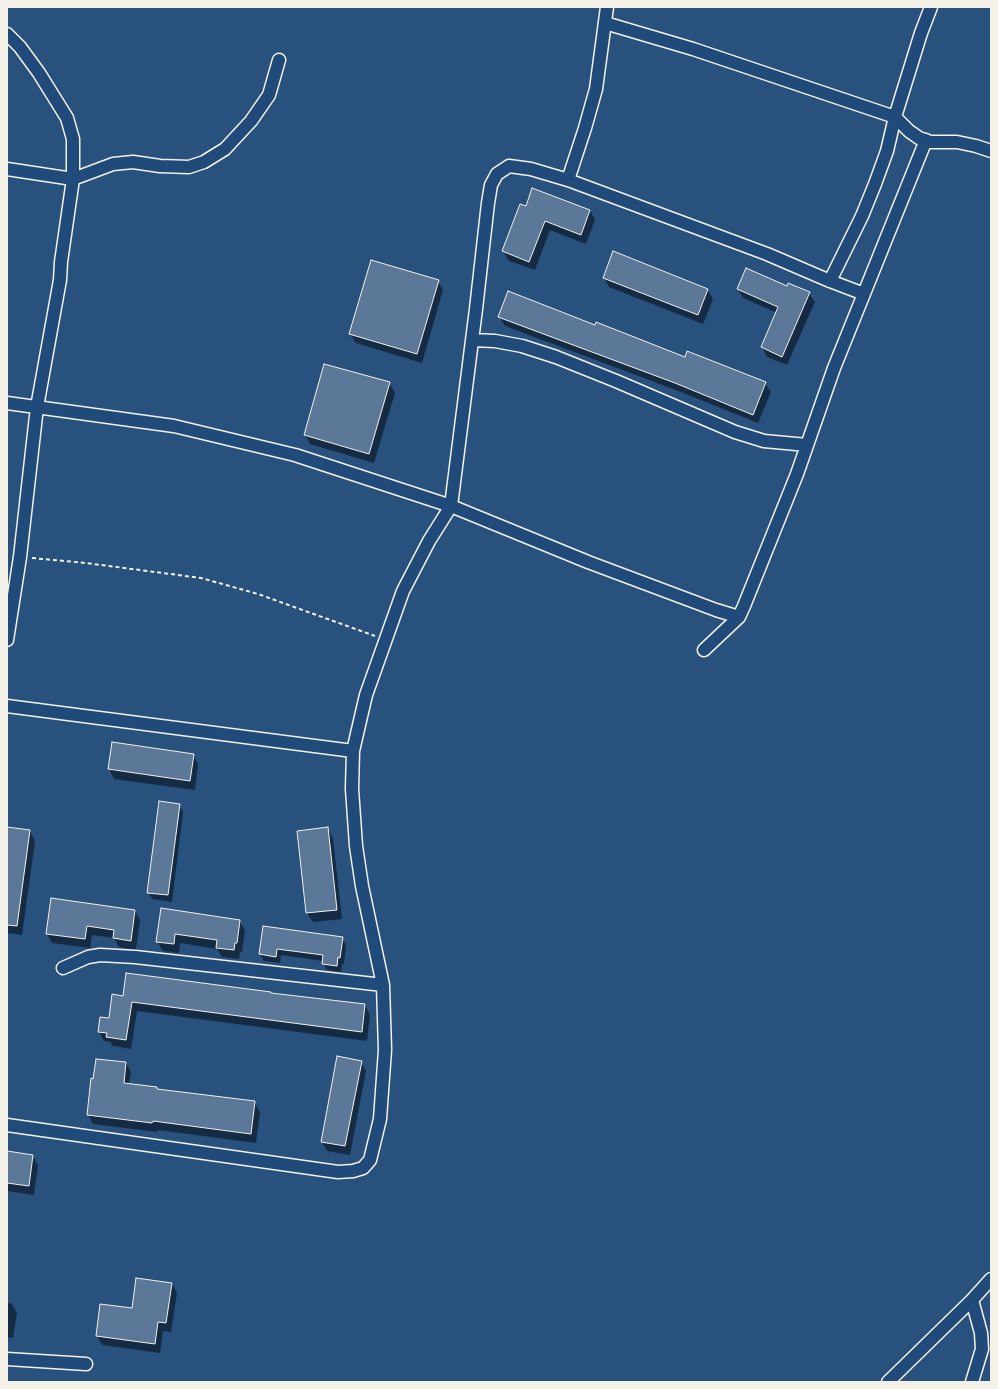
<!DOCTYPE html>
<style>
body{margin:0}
#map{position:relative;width:998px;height:1389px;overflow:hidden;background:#28517e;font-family:"Comic Neue",sans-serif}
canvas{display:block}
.frame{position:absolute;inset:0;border:8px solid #f4f1e8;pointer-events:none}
</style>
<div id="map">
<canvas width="998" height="1389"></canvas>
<div class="frame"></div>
</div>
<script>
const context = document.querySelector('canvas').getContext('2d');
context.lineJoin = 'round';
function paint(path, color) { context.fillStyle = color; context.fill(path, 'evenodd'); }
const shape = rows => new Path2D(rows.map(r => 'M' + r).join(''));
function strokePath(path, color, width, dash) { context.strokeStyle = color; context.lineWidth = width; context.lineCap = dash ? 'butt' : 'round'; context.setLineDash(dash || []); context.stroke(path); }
paint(shape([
 [526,207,590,210,595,220,586,244,550,230,535,270,509,261,503,251],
 [604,278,707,289,713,299,703,324,609,287],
 [438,281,443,290,422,363,356,343,350,334],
 [787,287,809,293,815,302,787,365,767,357,762,347,777,313,743,298,738,289],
 [499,317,686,358,765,383,771,392,758,423,681,392,505,326],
 [389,383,395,393,374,463,310,444,305,435],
 [112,743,193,754,198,764,195,790,114,779,109,769],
 [179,805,183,812,172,902,152,899,148,892],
 [327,828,333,838,342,919,313,922,307,913,298,832],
 [7,830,30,831,35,841,22,935,7,933],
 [162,910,239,921,245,930,242,952,240,952,239,959,222,957,217,949,180,943,179,953,163,951,157,942],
 [135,911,140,920,136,950,119,947,114,938,92,935,90,948,52,943,47,934],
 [264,928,342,938,346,945,344,964,342,964,341,972,327,970,323,963,323,961,281,955,280,963,264,961,260,954],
 [270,993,365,1005,370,1015,367,1041,137,1011,131,1049,113,1046,110,1042,104,1041,99,1032,110,1019,123,997],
 [361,1061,366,1071,350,1155,327,1151,322,1142],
 [126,1063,131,1072,129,1084,156,1088,157,1090,254,1102,260,1112,256,1143,158,1130,157,1132,93,1124,88,1115],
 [7,1152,32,1156,38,1165,34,1195,7,1191],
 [172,1284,177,1293,171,1332,163,1331,160,1353,102,1345,97,1336],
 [7,1303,12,1304,17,1313,13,1338,7,1337]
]), '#0007');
const building = shape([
 [532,188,590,210,581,235,545,221,529,262,502,251,520,204,526,206,532,188],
 [613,251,708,289,698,315,603,278,613,251],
 [371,260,439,280,417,354,349,334,371,260],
 [746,268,787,286,788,283,810,292,782,357,761,347,778,307,737,289,746,268],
 [508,291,595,325,596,322,685,357,687,351,766,382,753,415,675,383,498,317,508,291],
 [324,364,390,382,369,454,304,435,324,364],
 [112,742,194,754,190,781,108,769,112,742],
 [159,801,180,804,168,895,147,893,159,801],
 [7,827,30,830,17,926,7,925,7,827],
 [328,827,337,910,306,913,297,831,328,827],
 [51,898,135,910,131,941,113,938,114,930,87,926,85,939,46,934,51,898],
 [161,908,240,920,237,943,235,943,234,950,216,948,217,940,175,934,174,944,156,942,161,908],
 [263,926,343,937,340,958,338,957,337,966,322,964,323,955,277,949,276,957,259,954,263,926],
 [126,973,271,992,271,993,365,1004,362,1032,132,1002,126,1040,106,1037,107,1033,98,1032,100,1017,109,1018,112,994,123,996,126,973],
 [337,1056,362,1061,345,1146,321,1142,337,1056],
 [96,1059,126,1062,124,1083,157,1087,157,1089,255,1101,251,1134,153,1121,152,1123,87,1115,91,1078,93,1079,96,1059],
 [7,1151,33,1155,29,1186,7,1183,7,1151],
 [136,1278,172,1283,166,1323,158,1322,155,1344,96,1336,100,1304,132,1308,136,1278]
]);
paint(building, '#5b7899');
strokePath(building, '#f4f1e8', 1);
const street = shape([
 [605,23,693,49,895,117,909,131,919,138,930,142,957,142,976,146,991,151],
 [7,34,20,47,39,73,67,118,73,139,73,179,61,262,60,280,37,407,20,557,7,640],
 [7,169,73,179,113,164,133,162,160,166,189,167,204,162,225,149,251,121,269,95,279,60],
 [568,180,585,128,596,89,607,7],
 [830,281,862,216,875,184,887,151,895,117,921,33,931,7],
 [472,340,495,341,522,346,556,357,616,381,735,432,764,441,807,445],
 [7,403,174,426,295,455,451,506,588,562,716,610,739,617],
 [704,650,739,617,744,606,797,474,834,368,926,140],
 [7,706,353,751],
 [63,968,88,957,100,955,135,957,383,985],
 [7,1125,338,1172,353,1171,363,1168,370,1160,380,1119,385,1050,383,985,362,886,356,846,352,789,353,751,366,695,403,591,429,541,451,506,476,309,488,203,491,185,497,174,509,166,531,169,568,180,767,254,830,281,864,294],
 [7,1359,86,1364],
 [888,1382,972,1300],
 [972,1382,982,1349,981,1333,972,1300,991,1279]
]);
strokePath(street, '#f4f1e8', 15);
strokePath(shape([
 [32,558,86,563,201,578,258,594,375,636]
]), '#f4f1e8', 2, [4, 3]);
strokePath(street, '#1f4a7a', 12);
</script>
